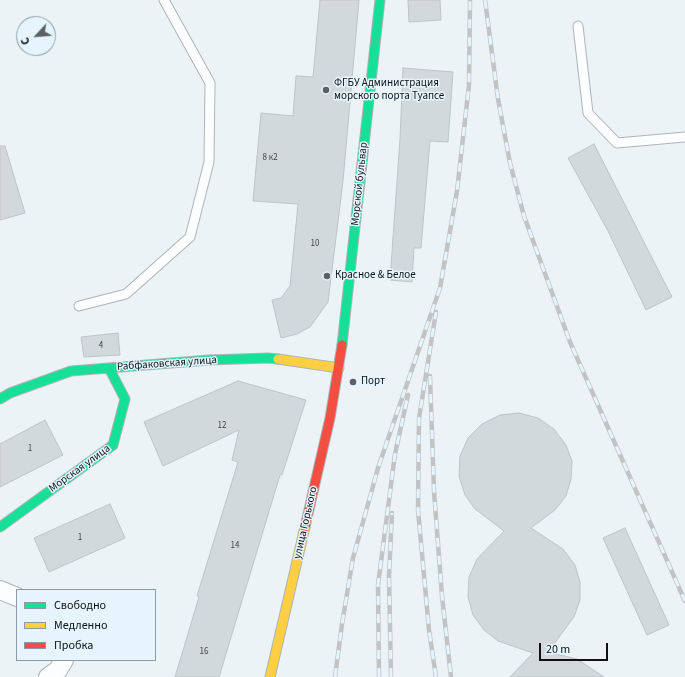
<!DOCTYPE html>
<meta charset="utf-8">
<style>
body{margin:0}
#map{position:relative;width:685px;height:677px;overflow:hidden;background:#ebf3f7;font-family:"Source Sans 3",sans-serif}
canvas{display:block}
.legend{position:absolute;left:16px;top:589px;width:140px;height:72px;box-sizing:border-box;background:#e5f4fd;border:1px solid #8f9aa0;margin:0;padding:5px 7px;list-style:none;font-size:12px;color:#0d1215}
.legend li{display:flex;align-items:center;gap:8px;height:20px}
.legend b{width:20px;border:1px solid #8f9aa0}
.north{position:absolute;left:16px;top:16px;width:40px;height:40px;box-sizing:border-box;background:#e5f4fd;border:1px solid #8f9aa0;border-radius:50%;rotate:244deg;font-size:11px;font-weight:700;line-height:16px;text-align:center;color:#0d1215}
.north::after{content:'';display:block;margin:auto;width:14px;height:18px;background:#5b6164;clip-path:polygon(50% 0,100% 100%,50% 72%,0 100%)}
.scale{position:absolute;left:539px;top:643px;width:69px;height:18px;box-sizing:border-box;border:2px solid #0d1215;border-top:0;padding-left:5px;font-size:12px;line-height:14px;white-space:nowrap;color:#0d1215;-webkit-text-stroke:3px #e5f4fd;paint-order:stroke}
</style>
<div id="map">
<canvas width="685" height="677"></canvas>
<ul class="legend">
<li><b style="height:5px;background:#16e098"></b>Свободно</li>
<li><b style="height:5px;background:#ffcf43"></b>Медленно</li>
<li><b style="height:5px;background:#f24e42"></b>Пробка</li>
</ul>
<div class="north">С</div>
<div class="scale">20 m</div>
</div>
<script>
const context = document.querySelector('canvas').getContext('2d');
context.lineJoin = 'round';
function paint(path, color) { context.fillStyle = color; context.fill(path, 'evenodd'); }
const shape = rows => new Path2D(rows.map(r => 'M' + r).join(''));
function strokePath(path, color, width, dash) { context.strokeStyle = color; context.lineWidth = width; context.lineCap = dash ? 'butt' : 'round'; context.setLineDash(dash || []); context.stroke(path); }
function label(font, color, halo, rows, align = 'center') {
  context.font = font + ' "Source Sans 3",sans-serif'; context.lineWidth = 3; context.setLineDash([]); context.textBaseline = 'middle'; context.strokeStyle = halo; context.fillStyle = color; for (const [text, x, y, turn = 0] of rows) {
    context.save(); context.translate(x, y); context.rotate((+turn || 0) * Math.PI / 180); context.textAlign = isNaN(turn) ? turn : align; if (halo) context.strokeText(text, 0, 0); context.fillText(text, 0, 0); context.restore();
  }
}
const building = shape([
 [320,0,359,0,343,181,328,302,310,327,297,334,281,338,272,300,281,298,290,286,298,204,253,201,261,113,293,116,296,76,313,77,320,0],
 [408,0,440,0,441,20,409,22,408,0],
 [403,68,453,72,448,142,430,141,421,248,414,248,412,282,390,280,400,139,403,68],
 [594,144,672,297,646,310,608,231,568,158,594,144],
 [0,146,5,146,25,213,0,220,0,146],
 [118,333,120,355,84,357,81,337,118,333],
 [238,381,306,400,282,475,280,475,219,677,175,677,199,597,197,596,238,462,232,460,239,430,163,466,144,422,238,381],
 [519,413,538,418,554,429,566,445,572,461,571,479,566,496,555,510,531,528,563,549,575,565,580,582,580,600,574,617,548,652,577,659,604,677,510,677,533,653,498,641,484,630,473,615,468,597,469,577,477,559,504,531,475,509,465,495,459,476,460,456,468,438,482,424,500,415,519,413],
 [45,420,63,455,0,487,0,444,45,420],
 [110,504,125,538,49,572,34,538,110,504],
 [625,528,669,625,647,635,603,538,625,528]
]);
paint(building, '#d2d9dc');
strokePath(building, '#bdc4c8', 1);
const lane = shape([
 [578,26,588,113,617,143,685,137],
 [79,306,126,294,190,237,209,162,210,83,164,0]
]);
const street = shape([
 [0,590,17,597],
 [48,677,58,670,64,660]
]);
const fast = shape([
 [342,345,380,0],
 [0,399,10,393,71,371,209,360,268,358,278,359],
 [0,527,113,445,125,399,109,368]
]);
const slow = shape([
 [278,359,339,368],
 [270,677,305,527]
]);
const jam = shape([
 [305,527,330,418,342,345]
]);
strokePath(lane, '#aeb4b7', 11);
strokePath(street, '#aeb4b7', 20);
strokePath(fast, '#aeb4b7', 11);
strokePath(slow, '#aeb4b7', 11);
strokePath(jam, '#aeb4b7', 11);
strokePath(lane, '#fcfdfe', 9);
strokePath(street, '#fcfdfe', 18);
strokePath(fast, '#16e098', 9);
strokePath(slow, '#ffcf43', 9);
strokePath(jam, '#f24e42', 9);
const rail = shape([
 [485,0,498,99,510,163,524,216,570,342,685,601],
 [430,376,434,491,442,596,451,677],
 [335,677,342,624,353,558,378,468,440,288,457,191,469,85,470,0],
 [379,677,378,585,395,454,408,395],
 [391,677,389,576,392,513],
 [436,677,429,630,418,510,419,418,436,312]
]);
strokePath(rail, '#c1c3c4', 4.5);
strokePath(rail, '#e5f4fd', 3, [9]);
for (const [x, y, r, color] of [
 [326,90,4,"#5b6164"],
 [327,276,4,"#5b6164"],
 [353,382,4,"#5b6164"]
]) { const dot = new Path2D(); dot.arc(x, y, r, 0, 2 * Math.PI); context.fillStyle = color; context.fill(dot); strokePath(dot, '#e5f4fd', 1.5); }
label('9px', '#3e4447', null, [
 ["8 к2",270,158],
 ["10",315,244],
 ["4",101,346],
 ["12",222,426],
 ["1",30,449],
 ["1",80,538],
 ["14",235,546],
 ["16",204,652]
]);
label('11px', '#0d1215', '#e5f4fd', [
 ["ФГБУ Администрация",334,84],
 ["морского порта Туапсе",334,97],
 ["Красное & Белое",335,276],
 ["Порт",361,382]
], 'left');
label('11px', '#0d1215', '#e5f4fd', [
 ["Морской бульвар",360,184,-84],
 ["Рабфаковская улица",167,364,-4],
 ["Морская улица",80,469,-36],
 ["улица Горького",306,523,-77]
]);
</script>
